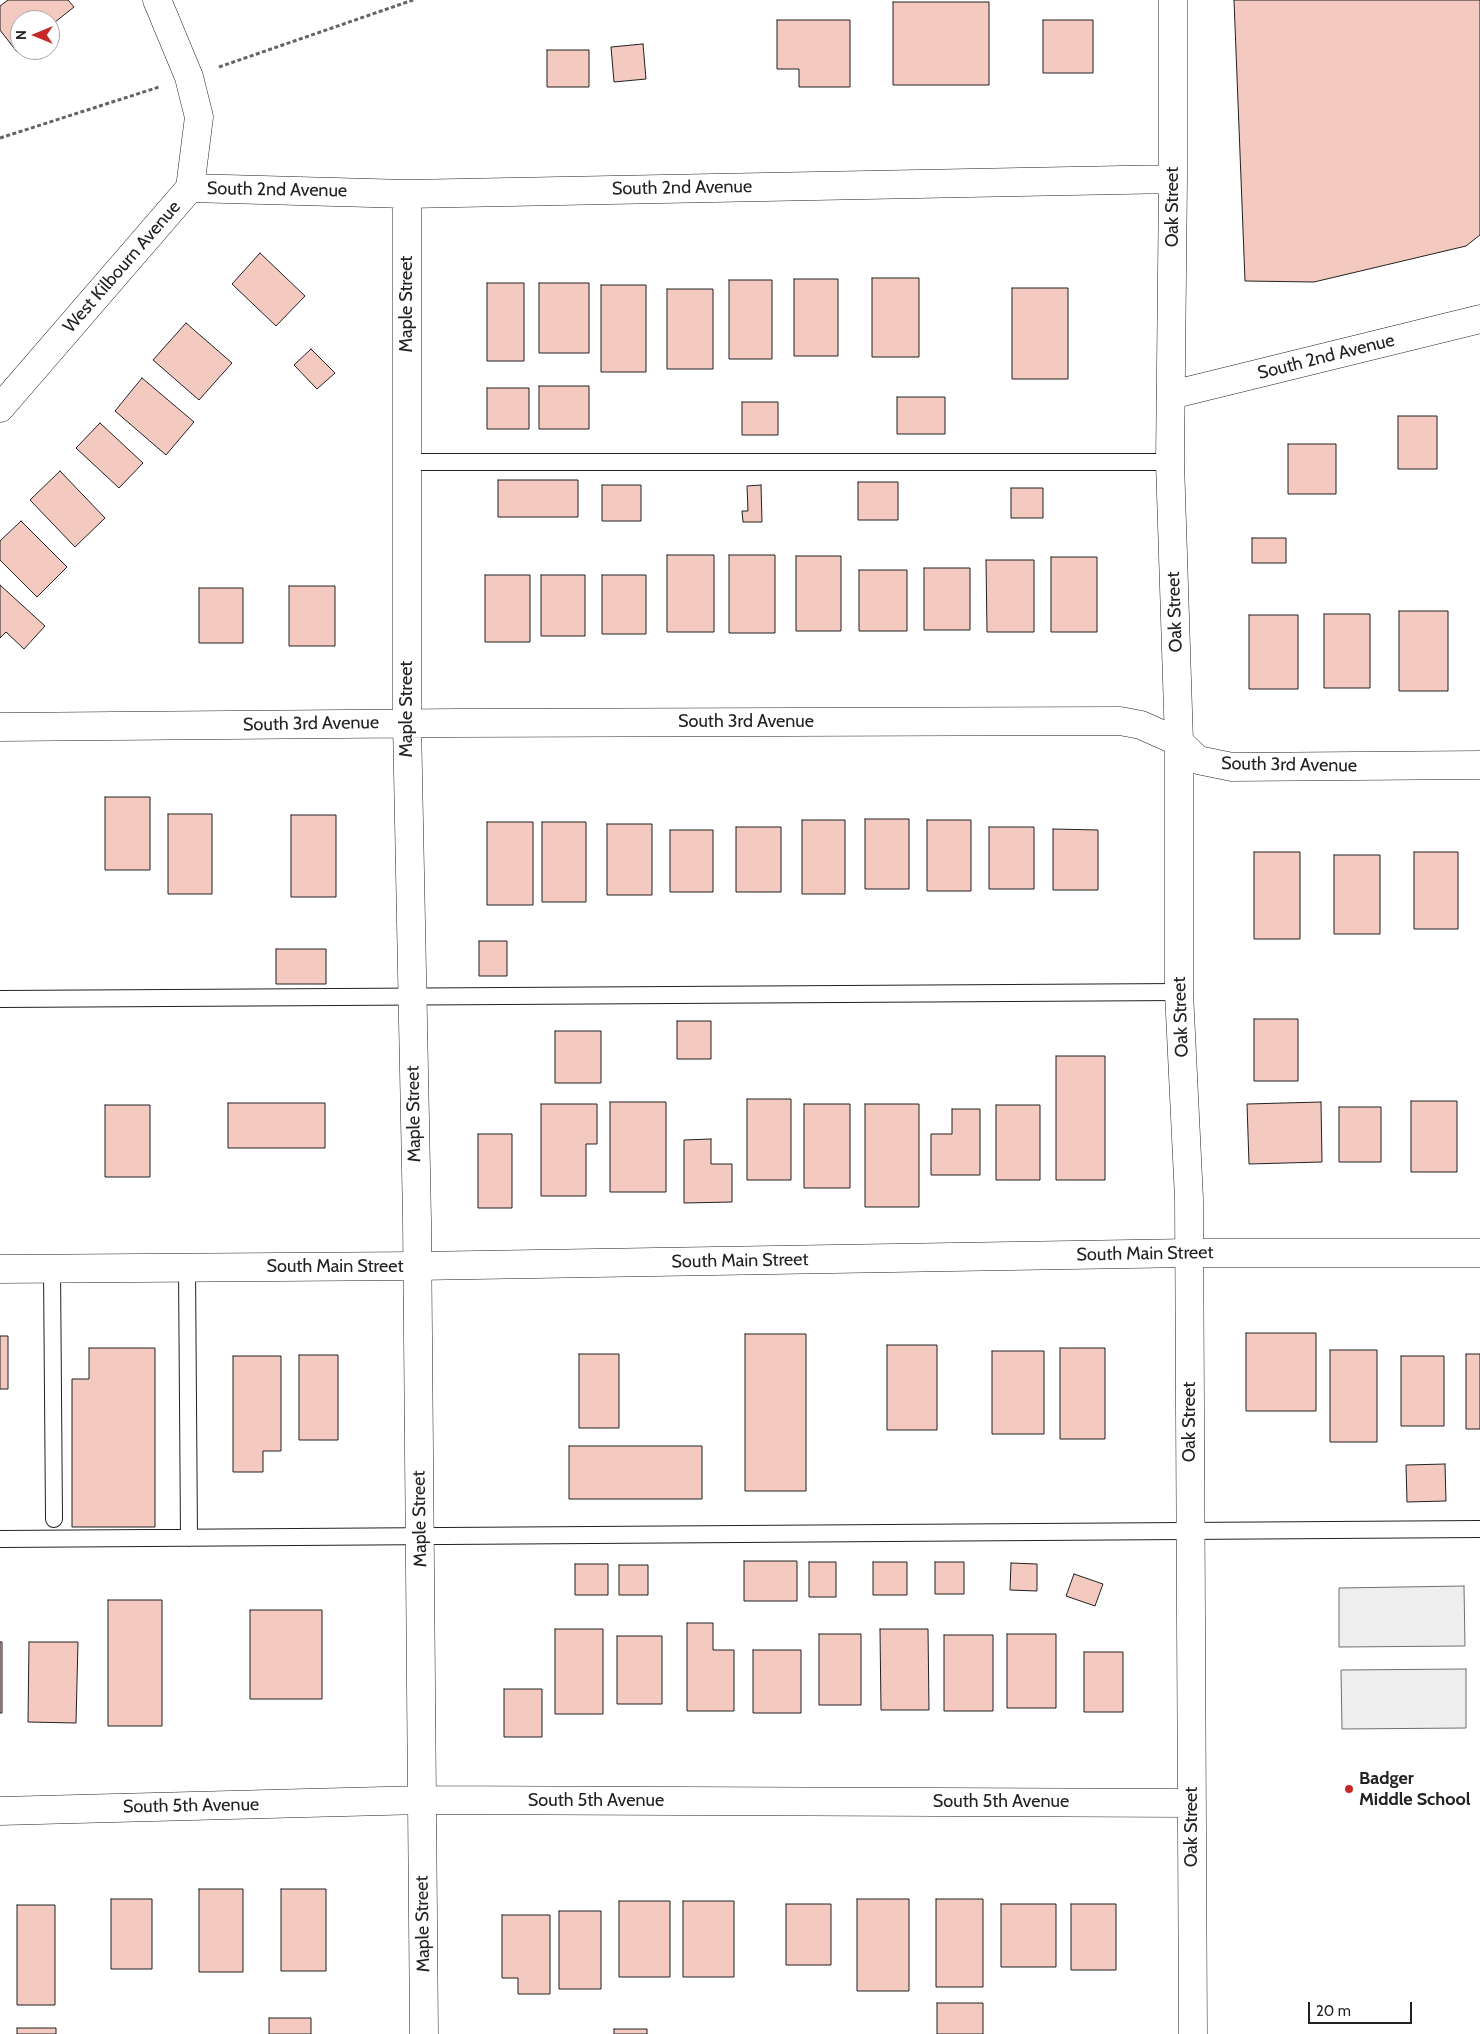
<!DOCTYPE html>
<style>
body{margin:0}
#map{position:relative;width:1480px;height:2034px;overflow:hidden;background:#fff;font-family:Cabin,sans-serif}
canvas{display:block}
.north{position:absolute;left:10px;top:10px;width:50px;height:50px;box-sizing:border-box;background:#fff;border:1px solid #a7a7a7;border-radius:50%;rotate:270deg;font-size:14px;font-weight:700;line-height:20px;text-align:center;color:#222}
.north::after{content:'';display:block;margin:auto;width:18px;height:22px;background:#c62828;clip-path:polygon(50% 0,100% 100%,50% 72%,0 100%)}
.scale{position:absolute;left:1308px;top:2002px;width:104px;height:22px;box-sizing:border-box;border:2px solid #222;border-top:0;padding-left:6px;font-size:15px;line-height:18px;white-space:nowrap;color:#222;-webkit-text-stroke:4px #fff;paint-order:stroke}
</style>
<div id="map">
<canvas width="1480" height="2034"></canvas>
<div class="north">N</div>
<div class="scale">20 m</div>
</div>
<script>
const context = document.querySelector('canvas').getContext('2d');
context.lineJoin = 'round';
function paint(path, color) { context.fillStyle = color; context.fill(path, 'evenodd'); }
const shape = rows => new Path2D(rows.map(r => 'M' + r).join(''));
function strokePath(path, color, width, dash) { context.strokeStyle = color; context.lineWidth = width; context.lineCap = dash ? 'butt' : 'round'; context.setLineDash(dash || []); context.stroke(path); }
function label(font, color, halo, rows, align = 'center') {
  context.font = font + ' Cabin,sans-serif'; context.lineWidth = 4; context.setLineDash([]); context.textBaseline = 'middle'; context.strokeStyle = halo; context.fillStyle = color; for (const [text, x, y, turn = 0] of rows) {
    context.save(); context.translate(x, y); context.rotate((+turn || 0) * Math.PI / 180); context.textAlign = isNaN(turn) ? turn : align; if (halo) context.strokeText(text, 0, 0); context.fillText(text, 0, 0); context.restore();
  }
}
const green = shape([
 [1464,1586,1465,1646,1339,1647,1339,1588,1464,1586],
 [1466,1669,1466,1728,1342,1729,1341,1670,1466,1669]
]);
paint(green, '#eee');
strokePath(green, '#6f6f6f', 1);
const building = shape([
 [8,0,68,0,74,7,50,26,50,20,20,20,20,50,17,52,0,30,0,6,8,0],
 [1234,0,1480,0,1480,235,1466,246,1314,282,1245,281,1234,0],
 [893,2,989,2,989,85,893,85,893,2],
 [777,20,850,20,850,87,799,87,799,69,777,69,777,20],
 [1043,20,1093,20,1093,73,1043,73,1043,20],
 [643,44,646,79,614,82,611,47,643,44],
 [547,50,589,50,589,87,547,87,547,50],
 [260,253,305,296,276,326,232,284,260,253],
 [872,278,919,278,919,357,872,357,872,278],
 [794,279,838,279,838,356,794,356,794,279],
 [729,280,772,280,772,359,729,359,729,280],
 [487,283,524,283,524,361,487,361,487,283],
 [539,283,589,283,589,353,539,353,539,283],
 [601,285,646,285,646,372,601,372,601,285],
 [1012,288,1068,288,1068,379,1012,379,1012,288],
 [667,289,713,289,713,369,667,369,667,289],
 [186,323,232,363,199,400,153,360,186,323],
 [311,349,335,373,317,389,294,365,311,349],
 [142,378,194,422,166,455,115,411,142,378],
 [539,386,589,386,589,429,539,429,539,386],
 [487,388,529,388,529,429,487,429,487,388],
 [897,397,945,397,945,434,897,434,897,397],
 [742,402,778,402,778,435,742,435,742,402],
 [1398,416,1437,416,1437,469,1398,469,1398,416],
 [100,423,143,463,119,488,76,448,100,423],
 [1288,444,1336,444,1336,494,1288,494,1288,444],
 [60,471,105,518,75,547,30,500,60,471],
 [498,480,578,480,578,517,498,517,498,480],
 [858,482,898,482,898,520,858,520,858,482],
 [602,485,641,485,641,521,602,521,602,485],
 [761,485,762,522,743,522,742,511,748,511,747,486,761,485],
 [1011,488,1043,488,1043,518,1011,518,1011,488],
 [21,521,67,567,37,597,0,560,0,541,21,521],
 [1252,538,1286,538,1286,563,1252,563,1252,538],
 [667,555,714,555,714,632,667,632,667,555],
 [729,555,775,555,775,633,729,633,729,555],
 [796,556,841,556,841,631,796,631,796,556],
 [1051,557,1097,557,1097,632,1051,632,1051,557],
 [986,560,1034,560,1034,632,987,632,986,560],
 [924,568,970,568,970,630,924,630,924,568],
 [859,570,907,570,907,631,859,631,859,570],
 [485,575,530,575,530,642,485,642,485,575],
 [541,575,585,575,585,636,541,636,541,575],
 [602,575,646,575,646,634,602,634,602,575],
 [0,585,45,626,24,649,6,632,0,638,0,585],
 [289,586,335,586,335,646,289,646,289,586],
 [199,588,243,588,243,643,199,643,199,588],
 [1399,611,1448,611,1448,691,1399,691,1399,611],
 [1324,614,1370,614,1370,688,1324,688,1324,614],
 [1249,615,1298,615,1298,689,1249,689,1249,615],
 [105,797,150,797,150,870,105,870,105,797],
 [168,814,212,814,212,894,168,894,168,814],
 [291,815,336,815,336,897,291,897,291,815],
 [865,819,909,819,909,889,865,889,865,819],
 [802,820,845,820,845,894,802,894,802,820],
 [927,820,971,820,971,891,927,891,927,820],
 [487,822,533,822,533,905,487,905,487,822],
 [542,822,586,822,586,902,542,902,542,822],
 [607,824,652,824,652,895,607,895,607,824],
 [736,827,781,827,781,892,736,892,736,827],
 [989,827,1034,827,1034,889,989,889,989,827],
 [1053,829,1098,830,1098,890,1053,890,1053,829],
 [670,830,713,830,713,892,670,892,670,830],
 [1254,852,1300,852,1300,939,1254,939,1254,852],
 [1414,852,1458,852,1458,929,1414,929,1414,852],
 [1334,855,1380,855,1380,934,1334,934,1334,855],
 [479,941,507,941,507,976,479,976,479,941],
 [276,949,326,949,326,984,276,984,276,949],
 [1254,1019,1298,1019,1298,1081,1254,1081,1254,1019],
 [677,1021,711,1021,711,1059,677,1059,677,1021],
 [555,1031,601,1031,601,1083,555,1083,555,1031],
 [1056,1056,1105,1056,1105,1180,1056,1180,1056,1056],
 [747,1099,791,1099,791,1180,747,1180,747,1099],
 [1411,1101,1457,1101,1457,1172,1411,1172,1411,1101],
 [610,1102,666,1102,666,1192,610,1192,610,1102],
 [1321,1102,1322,1162,1249,1164,1247,1104,1321,1102],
 [228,1103,325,1103,325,1148,228,1148,228,1103],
 [541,1104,597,1104,597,1144,586,1144,586,1196,541,1196,541,1104],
 [804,1104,850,1104,850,1188,804,1188,804,1104],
 [865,1104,919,1104,919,1207,865,1207,865,1104],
 [105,1105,150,1105,150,1177,105,1177,105,1105],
 [996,1105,1040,1105,1040,1180,996,1180,996,1105],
 [1339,1107,1381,1107,1381,1162,1339,1162,1339,1107],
 [952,1109,980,1109,980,1175,931,1175,931,1134,952,1134,952,1109],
 [478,1134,512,1134,512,1208,478,1208,478,1134],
 [711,1139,711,1164,732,1164,732,1202,684,1203,684,1140,711,1139],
 [1246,1333,1316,1333,1316,1411,1246,1411,1246,1333],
 [745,1334,806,1334,806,1491,745,1491,745,1334],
 [0,1336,8,1336,8,1389,0,1389,0,1336],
 [887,1345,937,1345,937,1430,887,1430,887,1345],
 [89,1348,155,1348,155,1527,72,1527,72,1379,89,1379,89,1348],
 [1060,1348,1105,1348,1105,1439,1060,1439,1060,1348],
 [1330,1350,1377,1350,1377,1442,1330,1442,1330,1350],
 [992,1351,1044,1351,1044,1434,992,1434,992,1351],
 [579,1354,619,1354,619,1428,579,1428,579,1354],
 [1466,1354,1480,1354,1480,1429,1466,1429,1466,1354],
 [299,1355,338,1355,338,1440,299,1440,299,1355],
 [233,1356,281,1356,281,1451,263,1451,263,1472,233,1472,233,1356],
 [1401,1356,1444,1356,1444,1426,1401,1426,1401,1356],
 [569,1446,702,1446,702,1499,569,1499,569,1446],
 [1445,1464,1446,1501,1407,1502,1406,1465,1445,1464],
 [744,1561,797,1561,797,1601,744,1601,744,1561],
 [809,1562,836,1562,836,1597,809,1597,809,1562],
 [873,1562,907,1562,907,1595,873,1595,873,1562],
 [935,1562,964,1562,964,1594,935,1594,935,1562],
 [1011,1563,1037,1564,1037,1591,1010,1590,1011,1563],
 [575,1564,608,1564,608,1595,575,1595,575,1564],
 [619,1565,648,1565,648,1595,619,1595,619,1565],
 [1074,1574,1103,1584,1095,1606,1066,1596,1074,1574],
 [108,1600,162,1600,162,1726,108,1726,108,1600],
 [250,1610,322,1610,322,1699,250,1699,250,1610],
 [687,1623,713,1623,713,1650,734,1650,734,1711,687,1711,687,1623],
 [555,1629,603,1629,603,1714,555,1714,555,1629],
 [880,1629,928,1629,929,1710,881,1710,880,1629],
 [819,1634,861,1634,861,1705,819,1705,819,1634],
 [1007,1634,1056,1634,1056,1708,1007,1708,1007,1634],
 [944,1635,993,1635,993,1711,944,1711,944,1635],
 [617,1636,662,1636,662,1704,617,1704,617,1636],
 [0,1642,2,1642,2,1713,0,1713,0,1642],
 [29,1642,78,1642,76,1723,28,1722,29,1642],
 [753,1650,801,1650,801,1713,753,1713,753,1650],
 [1084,1652,1123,1652,1123,1712,1084,1712,1084,1652],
 [504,1689,542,1689,542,1737,504,1737,504,1689],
 [199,1889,243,1889,243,1972,199,1972,199,1889],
 [281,1889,326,1889,326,1971,281,1971,281,1889],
 [111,1899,152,1899,152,1969,111,1969,111,1899],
 [857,1899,909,1899,909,1991,857,1991,857,1899],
 [936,1899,983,1899,983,1987,936,1987,936,1899],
 [619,1901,670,1901,670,1977,619,1977,619,1901],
 [683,1901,734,1901,734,1977,683,1977,683,1901],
 [786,1904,831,1904,831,1965,786,1965,786,1904],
 [1001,1904,1056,1904,1056,1967,1001,1967,1001,1904],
 [1071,1904,1116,1904,1116,1970,1071,1970,1071,1904],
 [17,1905,55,1905,55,2005,17,2005,17,1905],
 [559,1911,601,1911,601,1989,559,1989,559,1911],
 [502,1915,550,1915,550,1994,518,1994,518,1978,502,1978,502,1915],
 [937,2003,983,2003,983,2034,937,2034,937,2003],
 [269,2018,311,2018,311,2034,269,2034,269,2018],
 [17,2028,56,2028,56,2034,17,2034,17,2028],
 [614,2029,647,2029,647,2034,614,2034,614,2029]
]);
paint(building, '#f3c9c0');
strokePath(building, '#222', 1);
const lane = shape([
 [407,462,1170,462],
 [0,999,1179,992],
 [187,1268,189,1538],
 [52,1269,54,1519],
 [0,1539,1480,1529]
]);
const street = shape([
 [1173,0,1173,179,1170,462,1179,742,1179,992,1189,1199,1193,2034],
 [190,188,407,194,1173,179],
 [407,194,407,723,417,1219,424,2034],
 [1171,395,1480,319],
 [0,408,190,188,199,117,189,77,157,0],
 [0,727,456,723,1120,721,1141,725,1179,742,1198,760,1232,767,1480,765],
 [0,1811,422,1800,1192,1803]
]);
const secondary = shape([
 [0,1269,417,1266,1190,1253,1480,1253]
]);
strokePath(lane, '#222', 18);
strokePath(street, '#222', 29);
strokePath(secondary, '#222', 29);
strokePath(shape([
 [219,67,413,0],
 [0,138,159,87]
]), '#646464', 3, [4, 2.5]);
strokePath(lane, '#fff', 16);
strokePath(street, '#fff', 28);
strokePath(secondary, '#fff', 28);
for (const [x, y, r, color] of [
 [1349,1789,5,"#c62828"]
]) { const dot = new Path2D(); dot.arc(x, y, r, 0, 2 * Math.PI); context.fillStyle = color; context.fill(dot); strokePath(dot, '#fff', 2); }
label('18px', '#222', '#fff', [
 ["South 2nd Avenue",682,188,-1],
 ["South 2nd Avenue",277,190,1],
 ["Oak Street",1173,207,-90],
 ["West Kilbourn Avenue",122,267,-49],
 ["Maple Street",407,304,-90],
 ["South 2nd Avenue",1326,357,-14],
 ["Oak Street",1175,612,-92],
 ["Maple Street",407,709,-90],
 ["South 3rd Avenue",746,722],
 ["South 3rd Avenue",311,724,-1],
 ["South 3rd Avenue",1289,765,1],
 ["Oak Street",1181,1017,-92],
 ["Maple Street",414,1114,-91],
 ["South Main Street",1145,1254,-1],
 ["South Main Street",740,1261,-1],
 ["South Main Street",335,1267],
 ["Oak Street",1190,1422,-90],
 ["Maple Street",420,1519,-91],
 ["South 5th Avenue",596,1801],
 ["South 5th Avenue",1001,1802],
 ["South 5th Avenue",191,1806,-1],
 ["Oak Street",1192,1827,-90],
 ["Maple Street",423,1924,-91]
]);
label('bold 18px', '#222', '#fff', [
 ["Badger",1359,1779],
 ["Middle School",1359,1800]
], 'left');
</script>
